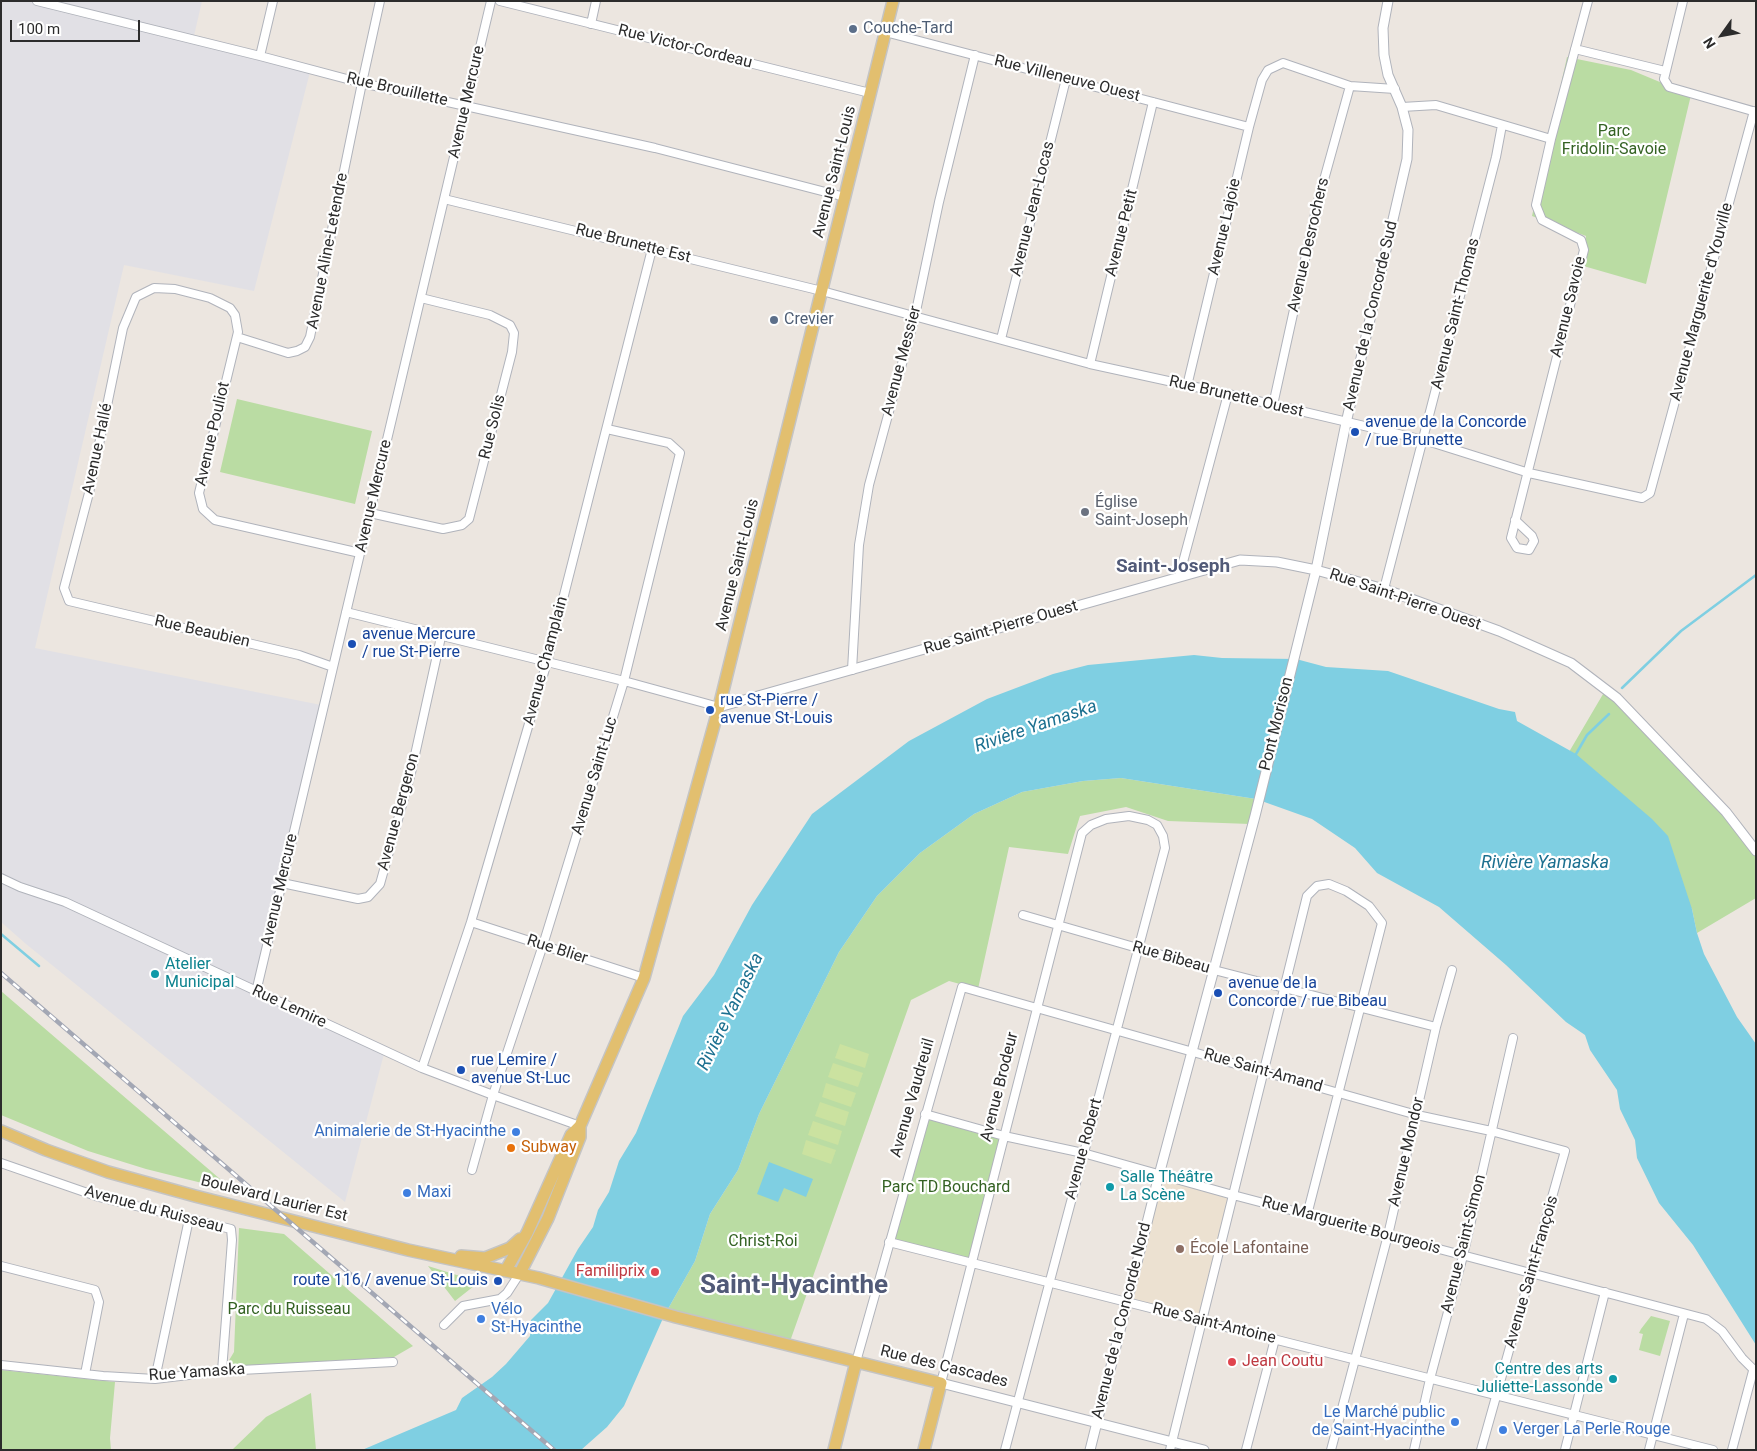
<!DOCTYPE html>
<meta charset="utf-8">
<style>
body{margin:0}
#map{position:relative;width:1757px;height:1451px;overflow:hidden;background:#ece6e0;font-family:Roboto,sans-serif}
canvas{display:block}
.frame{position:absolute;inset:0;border:2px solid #2c2c2c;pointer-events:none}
.north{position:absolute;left:1697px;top:10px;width:50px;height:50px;-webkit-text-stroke:4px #fff;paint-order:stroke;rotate:238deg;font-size:14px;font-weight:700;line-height:20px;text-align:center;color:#2c2c2c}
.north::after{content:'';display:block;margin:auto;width:18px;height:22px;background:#2c2c2c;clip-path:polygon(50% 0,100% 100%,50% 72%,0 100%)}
.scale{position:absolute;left:10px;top:20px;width:130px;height:22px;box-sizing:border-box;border:2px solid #2c2c2c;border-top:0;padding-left:6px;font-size:15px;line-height:18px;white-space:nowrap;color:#2c2c2c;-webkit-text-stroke:4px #fff;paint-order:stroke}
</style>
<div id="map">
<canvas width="1757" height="1451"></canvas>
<div class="frame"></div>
<div class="north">N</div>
<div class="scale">100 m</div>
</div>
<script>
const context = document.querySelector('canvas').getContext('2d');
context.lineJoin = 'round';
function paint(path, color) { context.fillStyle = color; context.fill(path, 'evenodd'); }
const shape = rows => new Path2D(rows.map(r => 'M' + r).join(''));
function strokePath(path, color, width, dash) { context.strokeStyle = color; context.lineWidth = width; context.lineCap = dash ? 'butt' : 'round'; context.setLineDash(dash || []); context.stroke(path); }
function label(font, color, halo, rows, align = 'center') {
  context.font = font + ' Roboto,sans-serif'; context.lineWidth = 4.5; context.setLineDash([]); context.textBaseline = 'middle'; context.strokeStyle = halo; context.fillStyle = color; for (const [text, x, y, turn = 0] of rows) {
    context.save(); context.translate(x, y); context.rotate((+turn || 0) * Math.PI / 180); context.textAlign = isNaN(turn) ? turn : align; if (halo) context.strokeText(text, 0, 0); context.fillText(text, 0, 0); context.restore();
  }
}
paint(shape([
 [1,1,202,1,193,40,310,72,254,291,124,265,35,648,321,705,255,987,385,1050,345,1202,26,944,1,922]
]), '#e1e0e5');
paint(shape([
 [1159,1175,1233,1195,1202,1321,1127,1302]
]), '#ece1d1');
paint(shape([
 [1567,57,1631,70,1691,95,1646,284,1580,265,1586,236,1532,216],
 [237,399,372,431,355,504,220,472],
 [1606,689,1617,698,1756,851,1756,898,1697,933,1692,909,1569,752],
 [1121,778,1256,799,1250,824,1168,821,1126,807,1080,816,1068,854,1009,847,978,989,949,981,911,1000,788,1347,664,1316,695,1261,710,1214,738,1170,759,1114,839,952,877,896,920,853,974,814,1022,792,1083,781],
 [1,991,234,1191,146,1169,88,1151,1,1115],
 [922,1112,1003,1134,969,1265,889,1244],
 [239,1228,284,1234,413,1346,394,1357,225,1367,234,1352],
 [428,1266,479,1282,455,1301],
 [1651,1316,1670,1321,1660,1356,1639,1350,1643,1334,1639,1333,1641,1329],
 [1,1370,115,1382,110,1438,111,1450,1,1450],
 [311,1393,316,1450,232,1450,266,1417]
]), '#badca3');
paint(shape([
 [840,1044,869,1054,865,1068,835,1058],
 [833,1063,863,1073,858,1087,828,1077],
 [826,1083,856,1093,851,1107,822,1097],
 [820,1102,849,1112,845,1126,815,1116],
 [813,1121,842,1131,838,1145,808,1135],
 [806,1140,836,1150,831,1164,802,1154]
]), '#cbe2a0');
paint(shape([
 [1194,655,1222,658,1296,659,1326,667,1388,671,1499,709,1515,712,1517,721,1576,754,1652,819,1668,836,1692,909,1697,933,1704,954,1737,1017,1756,1044,1756,1345,1693,1245,1659,1203,1637,1158,1635,1140,1620,1109,1617,1090,1590,1050,1585,1035,1566,1022,1506,965,1439,907,1377,873,1355,848,1312,819,1256,799,1121,778,1083,781,1022,792,974,814,920,853,877,896,839,952,759,1114,738,1170,710,1214,695,1261,664,1316,624,1406,607,1427,581,1450,362,1450,456,1410,462,1398,492,1377,506,1364,530,1336,531,1320,548,1303,578,1249,593,1227,598,1210,609,1192,619,1161,636,1133,683,1016,714,975,752,905,812,814,909,741,987,699,1053,674,1088,665],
 [769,1162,813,1179,806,1197,784,1188,778,1202,757,1194]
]), '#7fcfe2');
strokePath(shape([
 [1622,688,1681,631,1756,575],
 [1576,754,1587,735,1609,714],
 [1,934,39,966]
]), '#7fcfe2', 2.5);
const minor = shape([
 [37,1,260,56,362,83,655,148,845,197],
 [500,1,870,93],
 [1683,1,1664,79,1669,87,1756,112],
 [591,24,596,1],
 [885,32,1249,127],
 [1575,49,1665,71],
 [260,56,273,1],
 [1402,107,1436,105,1551,139],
 [444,199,822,291,1090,364,1228,394,1424,440,1529,473,1642,498,1650,493,1754,111],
 [237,337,288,353,297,351,305,347,310,337,362,83,380,1],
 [1001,339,1066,79],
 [1090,364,1153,102],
 [1187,386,1249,127,1262,80,1268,70,1283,63,1350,86,1395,89],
 [1273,405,1317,205,1350,86],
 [370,513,443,529,462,525,469,519,512,352,514,333,510,325,490,315,421,298],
 [1515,520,1532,536,1534,541,1529,550,1517,548,1511,538,1584,250,1581,240,1542,220,1536,205,1551,139,1588,1],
 [1179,577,1228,394],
 [1384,589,1496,157,1502,125],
 [346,612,624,681,719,707],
 [333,667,299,655,69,601,64,588,89,493,123,328,136,297,154,288,175,289,210,298,230,308,235,315,238,332,199,493,203,509,215,520,360,553],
 [852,670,859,545,869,485,915,316,939,202,975,55],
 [1,878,20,887,65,902,422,1068,493,1095,580,1126],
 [282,883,358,899,368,897,380,884,411,773,441,637],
 [1023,915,1214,970,1436,1027],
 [471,922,644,978],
 [256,992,491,1],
 [422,1068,471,922,547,662,652,249],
 [925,1114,1004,1136,1083,1153,1233,1195,1706,1319,1722,1331,1742,1358,1756,1372],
 [1,1163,99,1197,231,1229,232,1240,222,1371],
 [472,1170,493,1095,543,945,624,681,680,453,669,443,607,429],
 [889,1242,1713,1450],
 [1,1266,95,1290,99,1302,85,1374],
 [444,1325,463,1306,500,1299,507,1293,520,1273],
 [856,1362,962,987,1417,1115,1491,1131,1565,1151,1481,1450],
 [1,1365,103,1376,155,1379,222,1371,393,1362],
 [155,1379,189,1219],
 [941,1383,1082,833,1091,825,1106,819,1129,816,1148,820,1157,825,1163,836,1165,848,1005,1450],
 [1170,1450,1307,896,1317,886,1329,884,1346,891,1369,906,1382,923,1307,1215],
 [1246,1450,1275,1339],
 [1331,1450,1388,1235,1436,1027,1452,970],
 [1414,1450,1430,1379,1463,1256,1513,1038],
 [1565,1450,1605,1292],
 [1649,1450,1684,1314],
 [1732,1450,1753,1371]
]);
const tertiary = shape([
 [719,707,1240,560,1277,562,1316,570,1384,589,1499,631,1571,663,1617,698,1726,812,1756,851],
 [941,1383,1204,1450],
 [1090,1450,1159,1175,1255,816,1316,570,1346,423,1407,159,1408,130,1402,107,1388,75,1384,55,1383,28,1388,1]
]);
const primary = shape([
 [1,1131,46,1150,108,1172,195,1196,408,1250,539,1278,676,1317,941,1383,924,1450],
 [461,1256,485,1258,510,1248,520,1239],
 [506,1270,527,1233,571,1135,580,1126,644,978,719,707,893,1],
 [520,1273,548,1218,580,1137,580,1126],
 [834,1450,856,1362]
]);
strokePath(minor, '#b0b3bb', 10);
strokePath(tertiary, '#b0b3bb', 11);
strokePath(primary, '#c4c4c4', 14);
strokePath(minor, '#fff', 8);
strokePath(tertiary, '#fff', 9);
strokePath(primary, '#e2bf6f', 11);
const rail = shape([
 [1,973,554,1450]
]);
strokePath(rail, '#a3a7b4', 4.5);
strokePath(rail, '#fff', 2.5, [8]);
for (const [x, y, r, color] of [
 [853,29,5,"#5c6f8a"],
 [774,320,5,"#5c6f8a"],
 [1355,432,5,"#1a4fb4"],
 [1085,512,5,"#6b7280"],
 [352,644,5,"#1a4fb4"],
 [710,710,5,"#1a4fb4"],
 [155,974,5,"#0f9aa8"],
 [1218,993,5,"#1a4fb4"],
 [461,1070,5,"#1a4fb4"],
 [516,1132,5,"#3f7fe0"],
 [511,1148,5,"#e8710a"],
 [1110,1187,5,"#0f9aa8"],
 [407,1193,5,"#3f7fe0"],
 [1180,1249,5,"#8d6e63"],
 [655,1272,5,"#e0444e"],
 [498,1281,5,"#1a4fb4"],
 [481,1319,5,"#3f7fe0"],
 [1232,1362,5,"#e0444e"],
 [1613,1379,5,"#0f9aa8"],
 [1455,1422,5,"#3f7fe0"],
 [1503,1430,5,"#3f7fe0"]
]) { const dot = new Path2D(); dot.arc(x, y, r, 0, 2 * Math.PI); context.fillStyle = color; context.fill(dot); strokePath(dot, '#fff', 2); }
label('16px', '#4e5e75', '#fff', [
 ["Couche-Tard",863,29],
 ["Crevier",784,320]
], 'left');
label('16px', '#2c2c2c', '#fff', [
 ["Rue Victor-Cordeau",685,47,14],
 ["Rue Villeneuve Ouest",1067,79,14],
 ["Rue Brouillette",397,90,13],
 ["Avenue Mercure",467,102,-77],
 ["Avenue Saint-Louis",835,172,-76],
 ["Avenue Jean-Locas",1033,209,-76],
 ["Avenue Lajoie",1225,227,-77],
 ["Avenue Petit",1122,233,-76],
 ["Rue Brunette Est",633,244,14],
 ["Avenue Desrochers",1309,245,-77],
 ["Avenue Aline-Letendre",328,251,-79],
 ["Avenue Marguerite d'Youville",1702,302,-75],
 ["Avenue Savoie",1569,307,-76],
 ["Avenue Saint-Thomas",1456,314,-76],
 ["Avenue de la Concorde Sud",1371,316,-77],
 ["Avenue Messier",902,361,-75],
 ["Rue Brunette Ouest",1236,397,13],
 ["Rue Solis",493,427,-76],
 ["Avenue Pouliot",213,434,-77],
 ["Avenue Hallé",98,449,-78],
 ["Avenue Mercure",374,496,-77],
 ["Avenue Saint-Louis",738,565,-76],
 ["Rue Saint-Pierre Ouest",1405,600,19],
 ["Rue Saint-Pierre Ouest",1001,628,-16],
 ["Rue Beaubien",202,632,13],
 ["Avenue Champlain",546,661,-75],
 ["Pont Morison",1277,724,-76],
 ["Avenue Saint-Luc",595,776,-73],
 ["Avenue Bergeron",399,812,-75],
 ["Avenue Mercure",280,890,-77],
 ["Rue Blier",557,950,18],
 ["Rue Bibeau",1171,958,16],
 ["Rue Lemire",289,1007,25],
 ["Rue Saint-Amand",1263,1071,16],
 ["Avenue Brodeur",1000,1087,-76],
 ["Avenue Vaudreuil",913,1098,-74],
 ["Avenue Robert",1084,1149,-75],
 ["Avenue Mondor",1407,1152,-77],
 ["Boulevard Laurier Est",274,1199,14],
 ["Avenue du Ruisseau",154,1210,15],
 ["Rue Marguerite Bourgeois",1351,1226,15],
 ["Avenue Saint-Simon",1464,1244,-76],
 ["Avenue Saint-François",1532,1272,-74],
 ["Avenue de la Concorde Nord",1122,1321,-76],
 ["Rue Saint-Antoine",1214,1324,14],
 ["Rue des Cascades",944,1367,14],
 ["Rue Yamaska",197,1373,-4]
]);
label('16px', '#346223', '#fff', [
 ["Parc",1614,132],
 ["Fridolin-Savoie",1614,150],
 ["Parc TD Bouchard",946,1188],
 ["Christ-Roi",763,1242],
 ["Parc du Ruisseau",289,1310]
]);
label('16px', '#164399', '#fff', [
 ["avenue de la Concorde",1365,423],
 ["/ rue Brunette",1365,441],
 ["avenue Mercure",362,635],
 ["/ rue St-Pierre",362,653],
 ["rue St-Pierre /",720,701],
 ["avenue St-Louis",720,719],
 ["avenue de la",1228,984],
 ["Concorde / rue Bibeau",1228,1002],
 ["rue Lemire /",471,1061],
 ["avenue St-Luc",471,1079],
 ["route 116 / avenue St-Louis",488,1281,"right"]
], 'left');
label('16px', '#5b616d', '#fff', [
 ["Église",1095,503],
 ["Saint-Joseph",1095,521]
], 'left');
label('16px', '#0d838f', '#fff', [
 ["Atelier",165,965],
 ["Municipal",165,983],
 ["Salle Théâtre",1120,1178],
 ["La Scène",1120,1196],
 ["Centre des arts",1603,1370,"right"],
 ["Juliette-Lassonde",1603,1388,"right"]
], 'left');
label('16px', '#366cbe', '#fff', [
 ["Animalerie de St-Hyacinthe",506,1132,"right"],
 ["Maxi",417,1193],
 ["Vélo",491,1310],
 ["St-Hyacinthe",491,1328],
 ["Le Marché public",1445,1413,"right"],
 ["de Saint-Hyacinthe",1445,1431,"right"],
 ["Verger La Perle Rouge",1513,1430]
], 'left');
label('16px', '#c56008', '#fff', [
 ["Subway",521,1148]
], 'left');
label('16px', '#785e54', '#fff', [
 ["École Lafontaine",1190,1249]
], 'left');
label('16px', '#be3a42', '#fff', [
 ["Familiprix",645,1272],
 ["Jean Coutu",1242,1362,"left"]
], 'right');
label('italic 18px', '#1c7090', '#fff', [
 ["Rivière Yamaska",1036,727,-19],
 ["Rivière Yamaska",1545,863],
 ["Rivière Yamaska",731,1012,-64]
]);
label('bold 19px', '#515a78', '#fff', [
 ["Saint-Joseph",1173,567]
]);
label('bold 26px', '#515a78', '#fff', [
 ["Saint-Hyacinthe",794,1286]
]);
</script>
